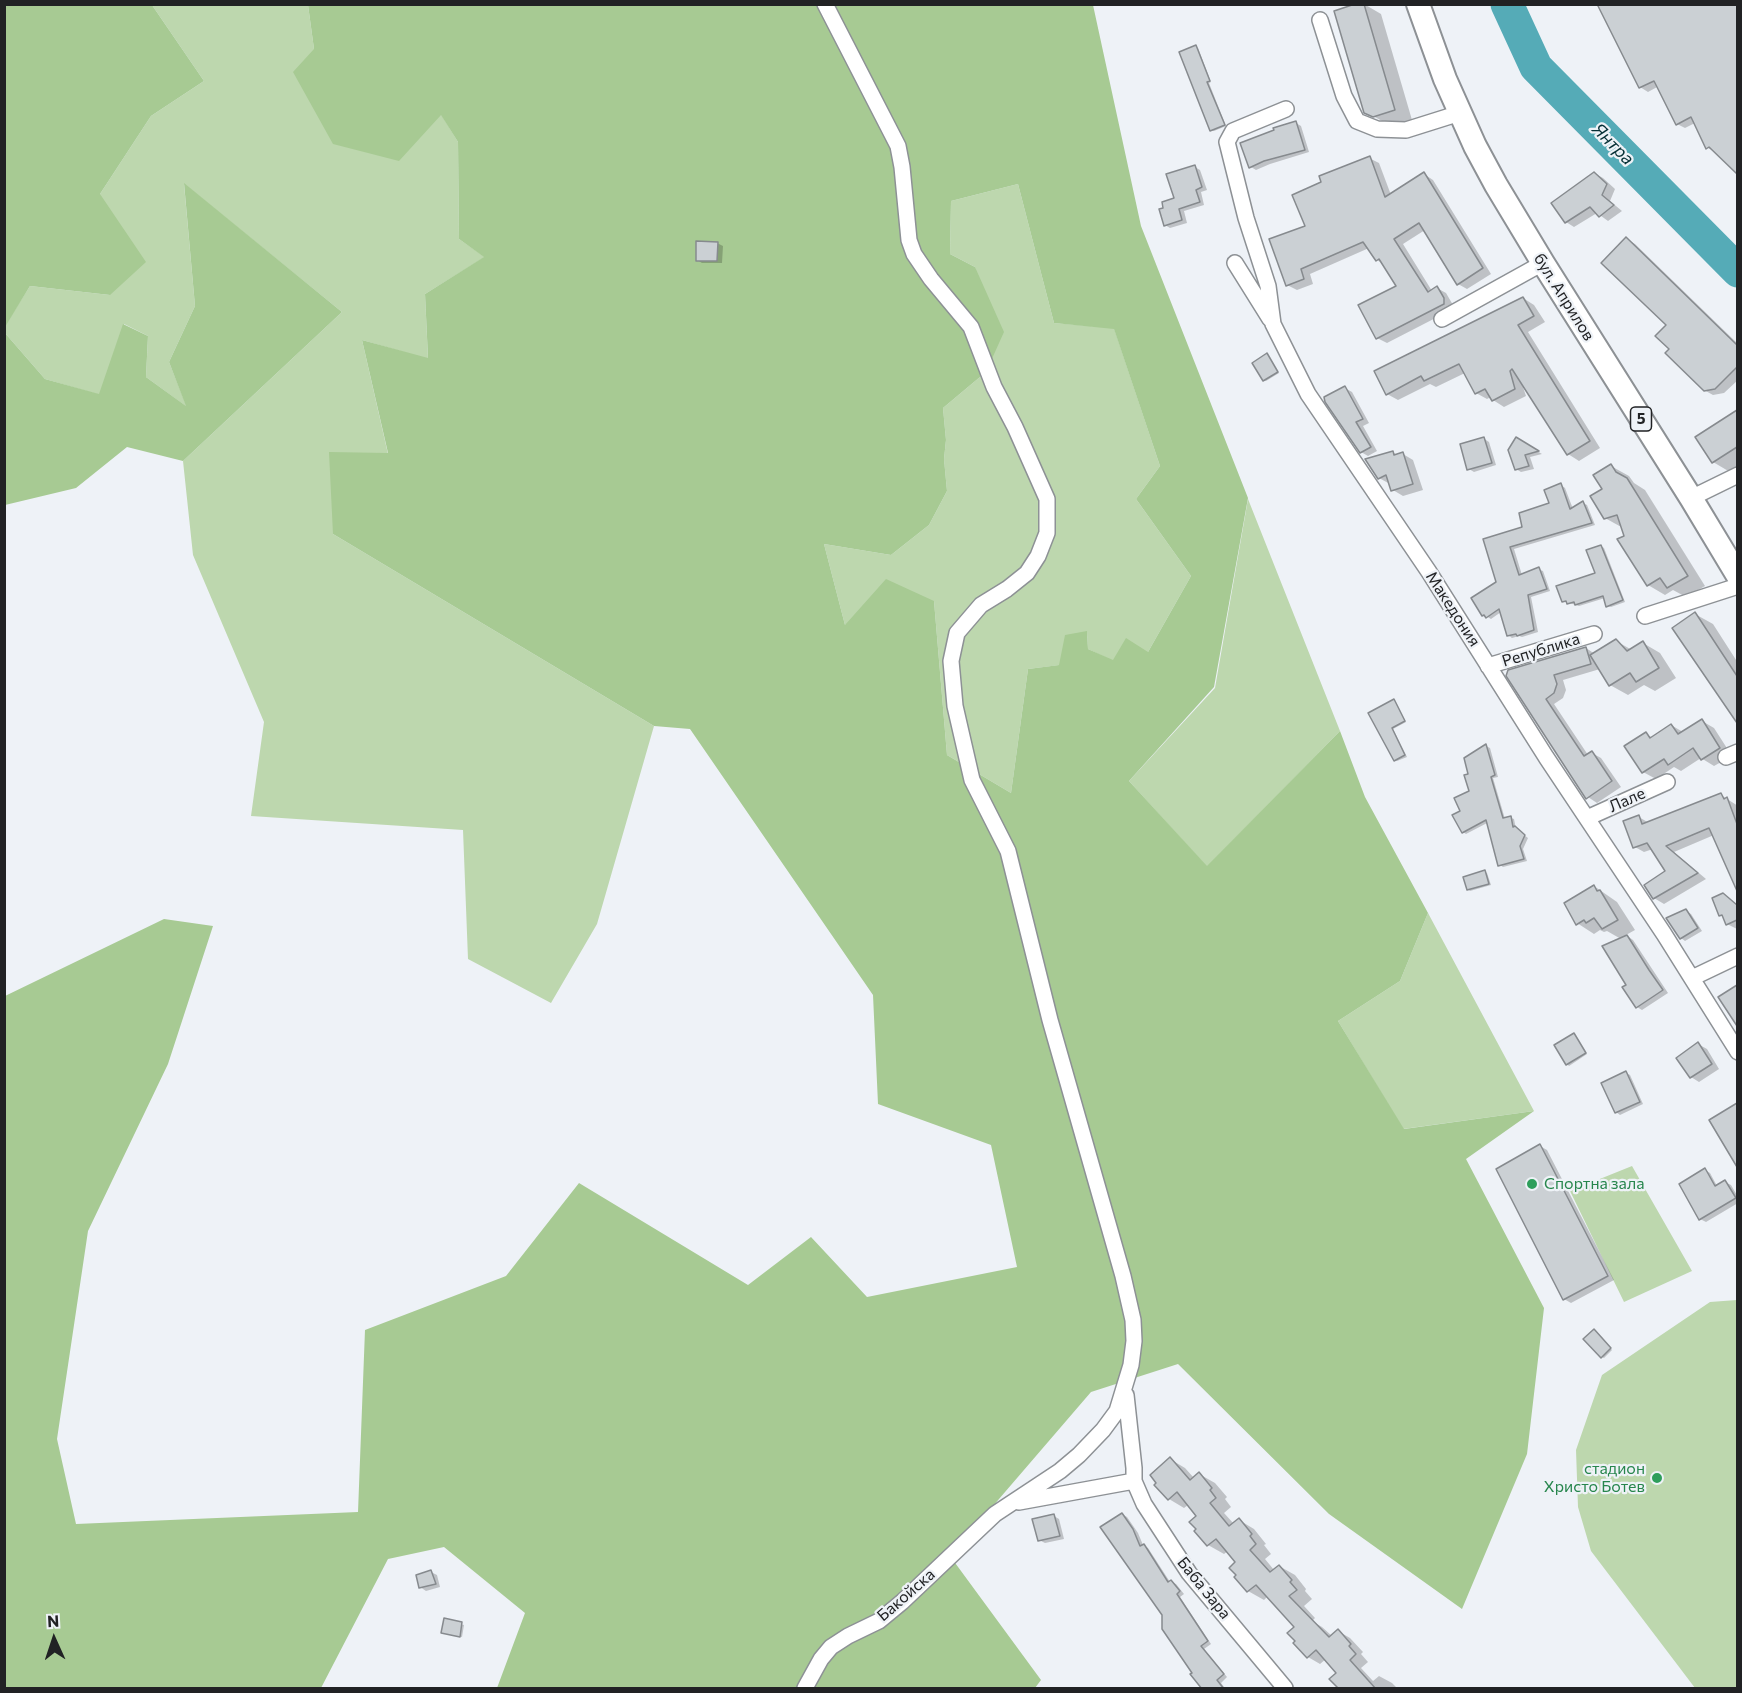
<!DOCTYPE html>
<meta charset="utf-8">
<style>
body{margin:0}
#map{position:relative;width:1742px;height:1693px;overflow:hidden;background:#eef2f7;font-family:Commissioner,sans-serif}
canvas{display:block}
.frame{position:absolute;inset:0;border:6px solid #212224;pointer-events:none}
.north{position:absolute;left:24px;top:1609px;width:60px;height:60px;-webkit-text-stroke:4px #eef2f7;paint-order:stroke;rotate:357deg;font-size:16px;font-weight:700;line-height:24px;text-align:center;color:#212224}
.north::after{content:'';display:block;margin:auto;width:21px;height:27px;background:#212224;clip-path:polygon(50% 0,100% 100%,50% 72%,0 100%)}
</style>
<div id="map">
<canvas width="1742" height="1693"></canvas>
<div class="frame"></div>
<div class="north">N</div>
</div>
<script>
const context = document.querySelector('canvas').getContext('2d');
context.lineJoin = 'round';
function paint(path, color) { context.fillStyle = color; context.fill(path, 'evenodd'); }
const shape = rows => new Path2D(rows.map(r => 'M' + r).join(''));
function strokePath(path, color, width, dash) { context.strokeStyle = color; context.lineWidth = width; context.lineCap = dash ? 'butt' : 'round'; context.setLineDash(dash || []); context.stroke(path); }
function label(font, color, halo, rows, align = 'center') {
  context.font = font + ' Commissioner,sans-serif'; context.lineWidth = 4.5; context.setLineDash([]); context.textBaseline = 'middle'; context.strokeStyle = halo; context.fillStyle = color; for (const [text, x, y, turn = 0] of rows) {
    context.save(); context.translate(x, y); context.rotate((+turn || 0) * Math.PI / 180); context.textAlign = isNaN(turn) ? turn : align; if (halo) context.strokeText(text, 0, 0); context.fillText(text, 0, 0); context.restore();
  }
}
paint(shape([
 [152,5,308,5,314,49,441,114,458,142,459,239,485,257,425,294,428,359,362,340,388,454,333,534,654,726,597,924,551,1003,468,959,463,830,251,816,264,722,193,555,183,461,342,312,184,184,195,306,169,362,187,407,146,377,148,336,124,324,100,395,45,379,5,333,4,327,30,286,110,295,100,194,151,116,204,81],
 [1018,184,1054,323,1114,328,1160,466,1136,499,1191,576,1148,652,1113,661,1088,649,1087,632,1060,665,1028,669,1011,793,947,755,934,601,845,625,824,544,891,555,929,525,947,491,944,459,946,440,943,408,986,372,975,267,950,254,951,201],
 [1248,499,1340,731,1207,867,1129,781,1215,688],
 [1428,913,1534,1111,1403,1129,1338,1021,1400,981],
 [1632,1166,1692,1271,1624,1302,1570,1191],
 [1737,1300,1737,1688,1695,1688,1591,1551,1578,1507,1576,1450,1602,1375,1710,1302]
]), '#bdd7ae');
paint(shape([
 [5,4,152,5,204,81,151,116,100,194,146,262,110,295,30,286,5,327],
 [308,5,1093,5,1141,226,1248,498,1214,687,1129,781,1207,866,1340,731,1365,797,1428,913,1400,981,1338,1021,1404,1129,1534,1111,1466,1159,1544,1308,1527,1454,1462,1609,1329,1514,1178,1364,1091,1392,950,1556,1041,1680,1035,1688,497,1688,525,1613,444,1547,388,1559,321,1688,5,1688,5,996,164,919,213,926,168,1064,88,1231,57,1439,76,1524,358,1512,365,1330,506,1276,579,1183,748,1285,811,1237,867,1297,1017,1267,991,1145,878,1104,873,995,690,729,654,726,333,534,329,452,388,453,362,340,428,358,425,294,484,257,459,239,458,142,441,115,399,161,333,144,293,72,314,49],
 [1018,184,1054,323,1114,329,1160,466,1136,499,1191,576,1148,652,1126,638,1113,660,1088,649,1087,631,1065,635,1059,665,1028,669,1011,793,947,755,934,601,886,579,845,625,824,544,891,555,929,525,947,491,944,459,946,440,943,408,986,372,1004,332,975,267,950,254,951,201],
 [184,183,342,312,183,461,127,447,76,488,5,505,5,333,45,379,99,394,123,324,148,336,146,377,186,406,169,362,195,306]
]), '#a7ca93');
paint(shape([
 [1364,4,1381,14,1412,120,1391,126,1366,112],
 [1599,4,1738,4,1738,172,1716,152,1708,148,1695,123,1685,128,1677,124,1659,86,1648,92,1640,87],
 [1196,47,1198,48,1211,82,1209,83,1226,126,1214,131,1211,130],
 [1296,123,1301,126,1309,152,1270,164,1256,170,1251,167],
 [1369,158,1379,163,1391,195,1424,174,1433,180,1491,274,1467,289,1458,284,1425,230,1403,244,1432,291,1437,288,1446,293,1453,305,1453,309,1387,343,1377,338,1398,286,1385,265,1377,260,1369,248,1310,274,1313,284,1297,290,1287,285,1323,183],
 [1195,167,1200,170,1207,190,1201,192,1204,205,1184,211,1187,223,1170,228,1165,225,1176,199],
 [1594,173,1603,178,1615,189,1610,201,1622,211,1608,221,1597,213,1574,227,1566,222],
 [1627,239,1635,244,1738,344,1738,380,1724,393,1713,395,1704,390,1668,325],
 [717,243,723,246,722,263,702,263,697,260],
 [1523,298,1534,305,1545,322,1528,332,1600,448,1579,461,1568,454,1522,384,1526,396,1504,407,1493,400,1491,397,1487,399,1476,393,1465,373,1436,387,1430,384,1398,400,1387,394],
 [1267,355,1279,373,1266,381,1264,380],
 [1345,388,1352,392,1369,423,1363,426,1377,451,1368,456,1361,452],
 [1738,412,1738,467,1730,472,1713,462,1697,437],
 [1483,438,1489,442,1496,465,1474,472,1469,469],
 [1517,439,1542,454,1530,457,1534,469,1521,472,1516,469],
 [1393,452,1397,455,1403,454,1413,460,1423,490,1403,496,1393,490,1390,484,1379,478],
 [1611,466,1629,476,1634,483,1645,490,1705,586,1686,597,1673,590,1665,595,1648,585,1623,528,1605,518,1604,490],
 [1561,485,1565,488,1573,509,1583,503,1587,505,1595,525,1514,549,1522,575,1538,569,1543,571,1550,591,1531,597,1538,632,1522,637,1519,636,1512,638,1508,635,1501,612,1491,619,1483,614,1498,583,1485,540,1524,528,1551,504],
 [1601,546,1604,548,1625,602,1611,607,1607,606,1605,598,1579,606,1563,601,1597,574],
 [1695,614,1713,624,1738,663,1738,722,1675,628],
 [1616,641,1632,650,1643,643,1660,653,1676,678,1655,691,1644,685,1628,695,1610,685,1600,669,1563,680,1566,690,1563,698,1554,704,1588,755,1592,753,1601,758,1621,787,1597,803,1588,797,1508,675,1586,648,1595,654],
 [1394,700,1406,722,1393,729,1407,757,1397,761,1395,760,1370,713],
 [1702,721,1714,728,1732,756,1714,766,1701,758,1681,771,1674,767,1656,779,1643,772,1646,734,1653,738,1671,725,1683,732],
 [1486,746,1490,748,1498,777,1493,778,1505,819,1511,818,1514,819,1516,829,1528,838,1523,849,1527,861,1503,867,1500,865,1489,822,1466,834,1463,832,1462,812,1470,792,1470,775],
 [1721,795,1738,806,1738,888,1714,835,1674,852,1706,879,1664,904,1654,898,1668,872,1653,849,1644,852,1635,847,1639,817,1649,823],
 [1485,872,1487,873,1491,885,1470,891,1468,889],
 [1594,886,1617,902,1635,930,1626,935,1633,940,1668,993,1642,1010,1637,1007,1628,985,1621,939,1607,931,1604,932,1600,930,1594,934,1577,923],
 [1723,895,1738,905,1737,929,1727,924,1724,917,1721,915],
 [1686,911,1691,914,1702,931,1685,941,1681,938],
 [1574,1035,1587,1054,1569,1066,1567,1064],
 [1698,1044,1707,1049,1719,1069,1699,1082,1691,1077],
 [1626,1073,1630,1075,1643,1104,1620,1115,1616,1112],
 [1738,1105,1738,1155,1735,1157,1711,1121],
 [1540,1146,1547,1150,1614,1280,1571,1303,1564,1299,1498,1170],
 [1705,1170,1710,1173,1717,1186,1725,1182,1731,1185,1738,1197,1738,1203,1706,1222,1700,1219,1681,1184],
 [1596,1332,1612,1350,1604,1358,1602,1357],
 [1170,1459,1185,1468,1194,1478,1199,1474,1215,1483,1227,1497,1225,1499,1231,1507,1224,1513,1234,1524,1239,1520,1254,1529,1266,1544,1264,1545,1271,1554,1265,1559,1274,1570,1279,1566,1295,1575,1306,1589,1305,1591,1312,1599,1304,1606,1315,1618,1312,1621,1322,1627,1332,1636,1338,1631,1350,1638,1363,1652,1361,1654,1368,1662,1361,1668,1373,1681,1379,1676,1392,1683,1397,1688,1337,1688,1339,1686,1338,1673,1326,1659,1320,1664,1308,1657,1303,1627,1268,1596,1264,1600,1248,1591,1237,1563,1228,1551,1224,1554,1208,1545,1198,1516,1188,1505,1184,1508,1169,1499],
 [1122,1514,1127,1517,1138,1533,1143,1545,1148,1548,1170,1582,1176,1584,1184,1594,1180,1597,1211,1644,1204,1649,1227,1677,1221,1683,1224,1687,1221,1688,1194,1673,1163,1614],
 [1054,1516,1059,1519,1064,1539,1045,1543,1039,1540],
 [431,1572,437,1575,440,1587,426,1591,420,1587],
 [445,1620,464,1625,462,1637,444,1633]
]), '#0003');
strokePath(shape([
 [1507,4,1536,67,1738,271]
]), '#55abb7', 33);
const building = shape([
 [1355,4,1364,4,1395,110,1373,117,1364,113,1334,11,1355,4],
 [1597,4,1737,4,1737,174,1709,147,1706,149,1691,117,1676,125,1654,81,1639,88,1597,4],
 [1196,45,1210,81,1207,82,1225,125,1210,131,1179,52,1196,45],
 [1296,121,1305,150,1264,161,1249,168,1240,143,1274,130,1273,128,1296,121],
 [1370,156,1385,197,1424,172,1483,268,1457,285,1419,223,1394,239,1428,292,1437,286,1444,298,1444,304,1376,339,1358,305,1396,286,1379,259,1376,261,1363,242,1301,269,1304,279,1286,286,1269,239,1305,226,1292,195,1321,182,1319,176,1370,156],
 [1195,165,1202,187,1196,190,1200,202,1179,209,1182,220,1164,226,1159,209,1163,208,1162,202,1174,198,1166,174,1195,165],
 [1594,172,1607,184,1602,195,1614,205,1599,217,1590,207,1565,223,1551,203,1594,172],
 [1626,237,1737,345,1737,367,1715,389,1704,391,1665,353,1669,349,1655,336,1666,325,1601,263,1626,237],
 [696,241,718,242,717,261,696,261,696,241],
 [1523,297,1534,316,1518,325,1590,441,1567,455,1512,369,1510,371,1515,389,1492,401,1485,389,1475,394,1459,364,1424,381,1421,376,1386,395,1374,371,1523,297],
 [1267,353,1278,372,1263,381,1252,363,1267,353],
 [1345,386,1363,419,1356,422,1371,447,1360,453,1325,402,1324,397,1345,386],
 [1737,410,1737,447,1712,463,1695,437,1737,410],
 [1484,437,1492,463,1467,470,1460,444,1484,437],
 [1516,437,1539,451,1525,455,1529,466,1515,470,1508,450,1516,437],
 [1393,451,1394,455,1403,452,1413,484,1391,491,1386,475,1378,479,1365,459,1393,451],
 [1611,464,1616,472,1627,478,1688,576,1667,588,1660,578,1647,586,1617,539,1624,536,1617,515,1604,519,1590,496,1602,489,1593,475,1611,464],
 [1561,483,1570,509,1583,501,1592,523,1510,547,1519,575,1539,567,1547,589,1528,595,1534,630,1517,636,1516,634,1507,636,1499,609,1486,618,1484,615,1482,616,1471,598,1496,582,1483,539,1522,527,1519,513,1549,503,1544,490,1561,483],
 [1601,545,1623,600,1606,607,1603,596,1575,605,1574,602,1567,604,1566,601,1562,602,1556,586,1595,573,1586,550,1601,545],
 [1695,612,1737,676,1737,723,1672,628,1695,612],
 [1616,639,1627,651,1643,641,1659,668,1636,682,1630,673,1609,686,1590,655,1616,639],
 [1586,647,1591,664,1554,675,1557,684,1554,693,1546,699,1584,756,1592,751,1612,781,1586,799,1506,676,1508,670,1586,647],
 [1394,699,1405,721,1392,728,1405,755,1394,761,1368,713,1394,699],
 [1702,719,1720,748,1701,760,1693,748,1668,765,1664,759,1642,773,1624,746,1646,732,1650,738,1671,724,1678,734,1702,719],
 [1486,744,1495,775,1491,777,1503,818,1511,816,1513,827,1515,826,1525,835,1520,846,1524,859,1498,866,1486,820,1462,833,1452,815,1460,811,1454,798,1469,791,1464,775,1468,774,1464,758,1486,744],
 [1721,793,1724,799,1727,797,1737,824,1737,891,1709,828,1666,846,1698,873,1653,899,1644,885,1665,871,1647,843,1633,848,1623,821,1639,815,1642,824,1721,793],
 [1485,870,1489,884,1467,890,1463,877,1485,870],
 [1594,885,1597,891,1600,890,1618,920,1602,929,1594,918,1586,923,1584,920,1576,925,1564,903,1594,885],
 [1723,893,1737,905,1737,920,1726,925,1722,915,1719,916,1712,898,1723,893],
 [1686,909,1698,928,1680,939,1666,918,1686,909],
 [1627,935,1649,970,1663,990,1636,1008,1622,987,1626,985,1602,946,1627,935],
 [1737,985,1737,1026,1718,997,1737,985],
 [1574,1033,1586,1053,1566,1065,1554,1045,1574,1033],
 [1698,1042,1712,1064,1690,1078,1676,1058,1698,1042],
 [1626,1071,1640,1102,1615,1113,1601,1083,1626,1071],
 [1737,1103,1737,1167,1709,1120,1737,1103],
 [1540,1144,1608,1276,1563,1300,1496,1169,1540,1144],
 [1705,1168,1715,1186,1725,1180,1736,1198,1699,1220,1679,1184,1705,1168],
 [1594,1329,1611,1348,1601,1358,1583,1339,1594,1329],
 [1170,1457,1190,1480,1199,1472,1212,1488,1210,1490,1216,1498,1210,1503,1229,1526,1239,1518,1252,1534,1250,1536,1256,1544,1250,1550,1270,1572,1279,1565,1292,1580,1290,1582,1297,1590,1289,1596,1329,1637,1338,1629,1351,1644,1349,1646,1356,1654,1350,1660,1376,1689,1339,1689,1329,1679,1336,1673,1316,1650,1307,1658,1293,1643,1295,1641,1287,1633,1294,1627,1256,1585,1247,1592,1234,1577,1236,1575,1229,1568,1235,1562,1216,1539,1207,1546,1194,1531,1196,1529,1189,1522,1196,1516,1177,1492,1168,1500,1154,1485,1156,1483,1150,1475,1170,1457],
 [1122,1513,1133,1529,1140,1546,1144,1544,1168,1582,1171,1580,1180,1591,1177,1594,1208,1641,1201,1646,1224,1674,1217,1680,1224,1689,1202,1689,1190,1674,1192,1673,1162,1629,1162,1615,1100,1527,1122,1513],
 [1054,1514,1060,1536,1038,1541,1032,1519,1054,1514],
 [431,1570,436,1584,419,1588,416,1575,431,1570],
 [444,1618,462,1622,460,1637,441,1633,444,1618]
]);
paint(building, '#cbd0d4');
strokePath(building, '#868a8e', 1.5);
const street = shape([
 [1320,20,1344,96,1357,121,1377,129,1406,130,1460,113],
 [1286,109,1233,131,1227,142,1246,218,1268,286,1273,324,1308,394,1429,572,1546,757,1664,934,1738,1052],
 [1235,263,1270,319],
 [1442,319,1543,263],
 [1691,498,1738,475],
 [1645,616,1738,586],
 [1488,666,1594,634],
 [1726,757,1738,752],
 [1587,818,1667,782],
 [1692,978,1738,956],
 [1126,1395,1134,1468,1134,1481,1144,1504,1189,1573,1285,1688],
 [1019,1502,1134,1481],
 [805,1688,821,1659,831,1647,848,1636,879,1621,902,1602,995,1514,1060,1471,1079,1455,1103,1430,1117,1411,1131,1365,1134,1341,1133,1320,1123,1276,1050,1020,1008,851,972,780,955,706,951,661,957,633,981,605,1007,589,1027,573,1038,556,1047,533,1047,499,1015,427,994,387,971,327,931,279,914,254,909,240,902,167,898,146,825,4]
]);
const primary = shape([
 [1418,4,1445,79,1475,146,1496,185,1543,263,1691,498,1738,576]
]);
strokePath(street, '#8d9195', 18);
strokePath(primary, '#8d9195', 26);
strokePath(street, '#fff', 15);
strokePath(primary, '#fff', 22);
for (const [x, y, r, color] of [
 [1532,1184,6,"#2e9e5b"],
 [1657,1478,6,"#2e9e5b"]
]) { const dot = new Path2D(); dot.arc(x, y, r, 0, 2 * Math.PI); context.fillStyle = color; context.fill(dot); strokePath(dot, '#eef2f7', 2); }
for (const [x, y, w] of [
 [1641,419,21]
]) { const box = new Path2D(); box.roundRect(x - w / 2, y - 12, w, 24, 4.5); context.fillStyle = '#eef2f7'; context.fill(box); strokePath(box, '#212224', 1.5); }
label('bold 15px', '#212224', null, [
 ["5",1641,419]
]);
label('16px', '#212224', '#eef2f7', [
 ["бул. Априлов",1564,297,58],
 ["Македония",1453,609,57],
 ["Република",1541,650,-17],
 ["Лале",1627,800,-24],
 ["Баба Зара",1204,1588,51],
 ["Бакойска",906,1595,-41]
]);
label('16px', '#27864d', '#eef2f7', [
 ["Спортна зала",1544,1184],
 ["стадион",1645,1469,"right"],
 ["Христо Ботев",1645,1487,"right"]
], 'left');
label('italic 18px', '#042f35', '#eef2f7', [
 ["Янтра",1613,144,45]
]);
</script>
